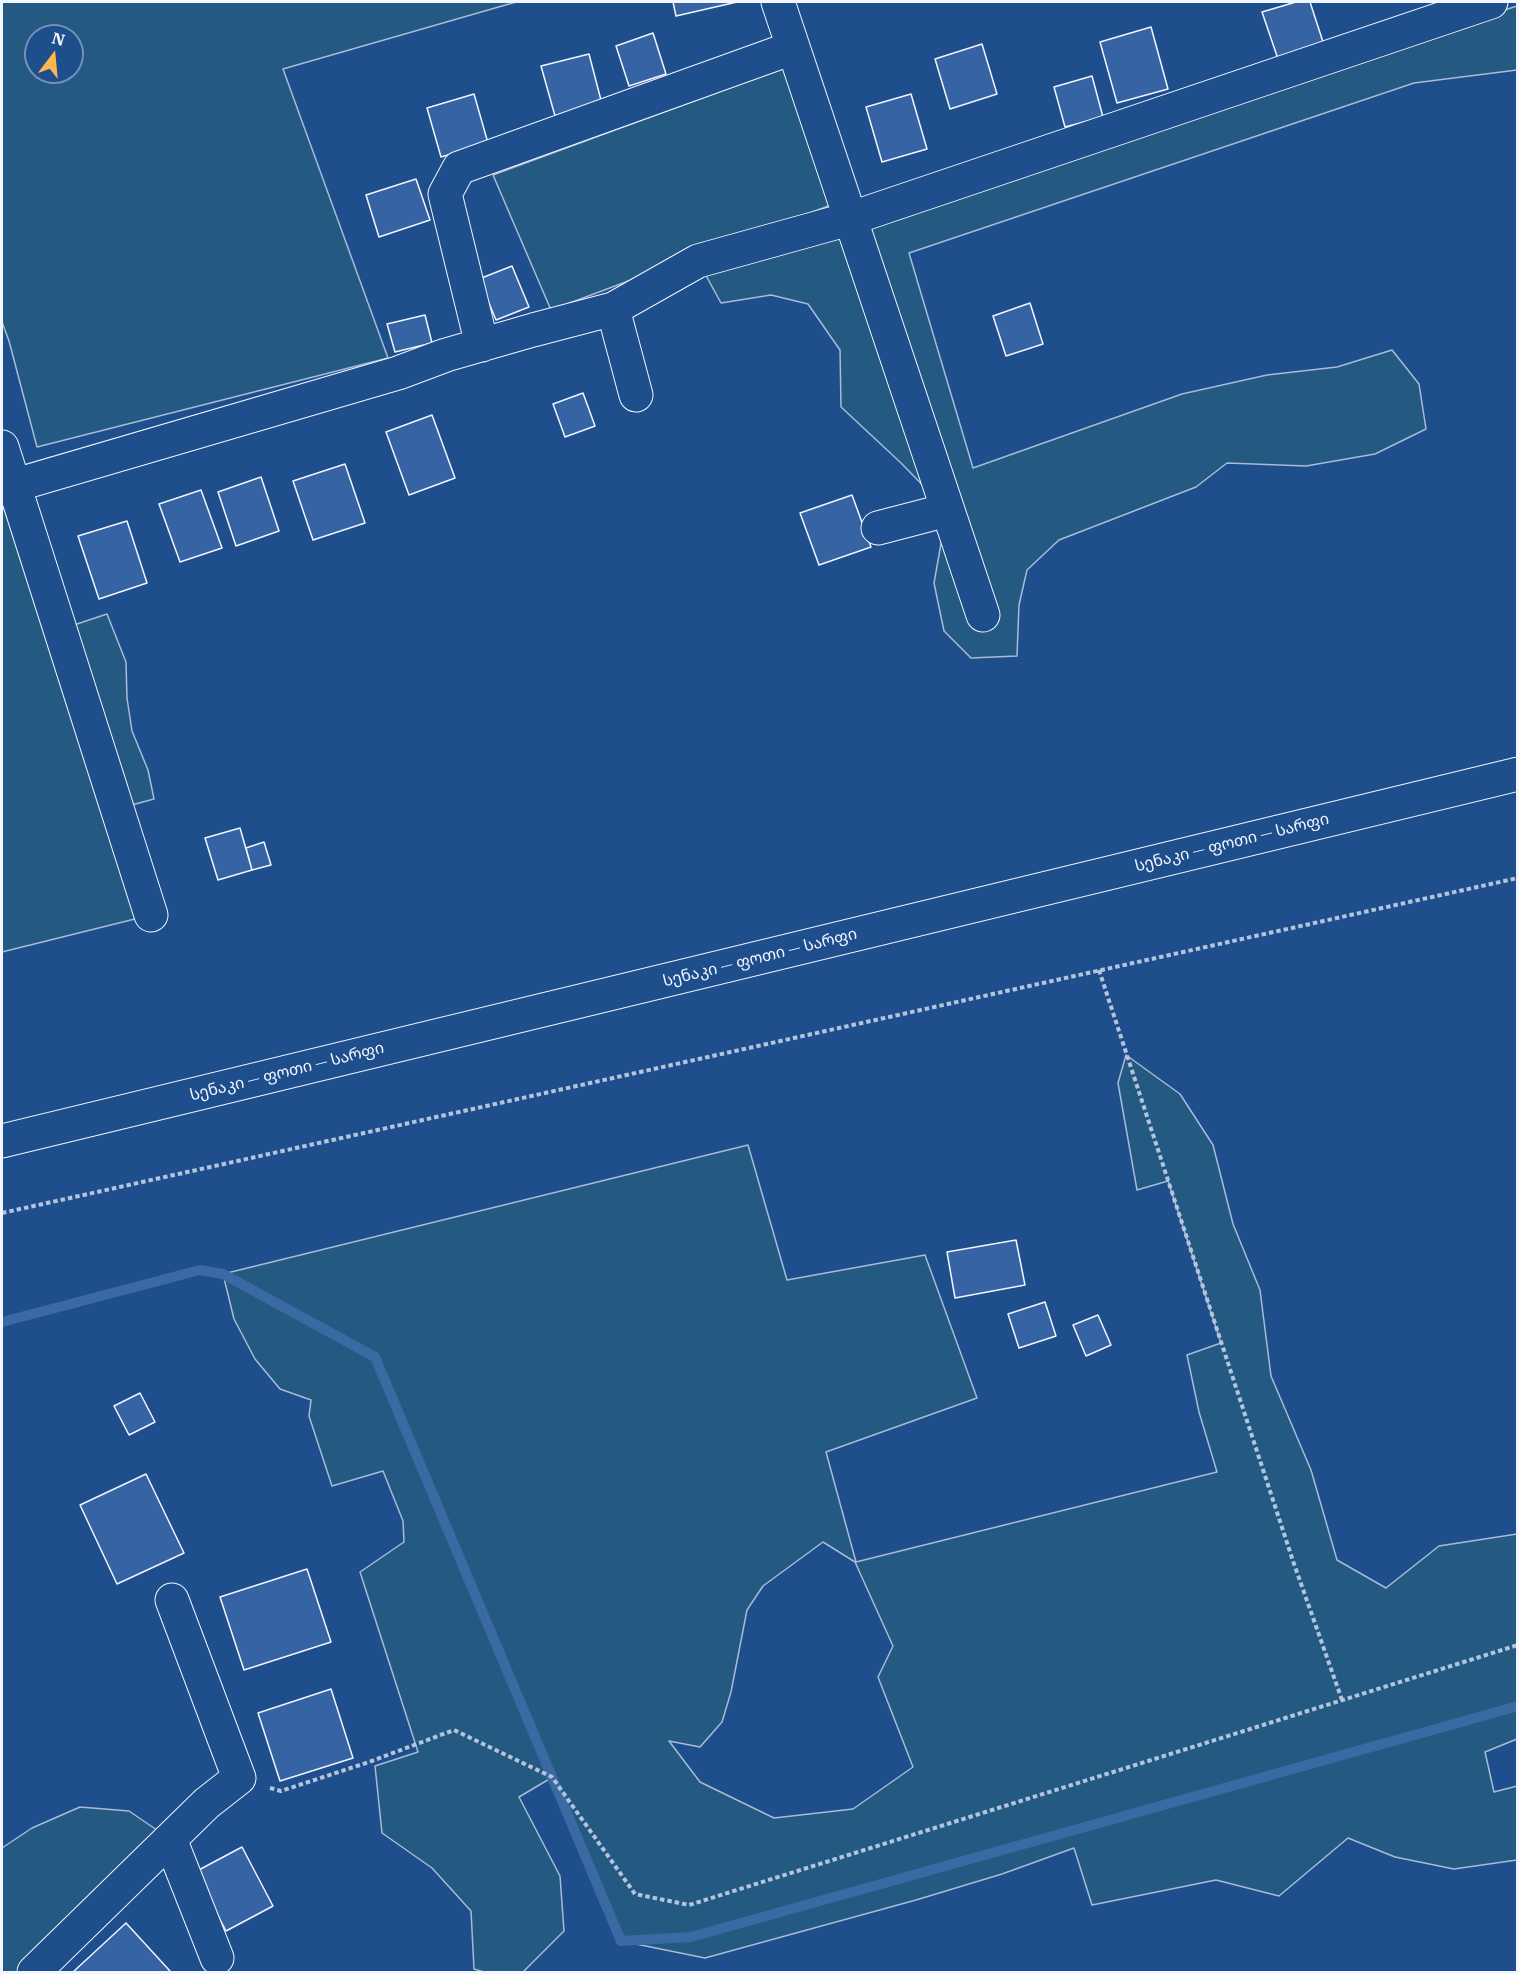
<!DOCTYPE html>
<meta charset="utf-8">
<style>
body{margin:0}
#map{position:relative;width:1519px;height:1974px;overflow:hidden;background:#1f4e8c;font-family:"IBM Plex Serif",serif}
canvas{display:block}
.frame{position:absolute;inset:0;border:3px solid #f2f6ff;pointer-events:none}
.north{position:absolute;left:24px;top:24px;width:60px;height:60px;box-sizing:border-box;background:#1f4e8c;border:2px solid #7391ba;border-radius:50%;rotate:16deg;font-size:16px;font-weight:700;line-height:24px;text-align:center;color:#f2f6ff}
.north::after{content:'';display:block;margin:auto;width:21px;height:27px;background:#ffb74d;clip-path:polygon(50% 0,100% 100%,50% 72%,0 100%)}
</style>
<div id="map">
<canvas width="1519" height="1974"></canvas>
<div class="frame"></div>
<div class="north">N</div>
</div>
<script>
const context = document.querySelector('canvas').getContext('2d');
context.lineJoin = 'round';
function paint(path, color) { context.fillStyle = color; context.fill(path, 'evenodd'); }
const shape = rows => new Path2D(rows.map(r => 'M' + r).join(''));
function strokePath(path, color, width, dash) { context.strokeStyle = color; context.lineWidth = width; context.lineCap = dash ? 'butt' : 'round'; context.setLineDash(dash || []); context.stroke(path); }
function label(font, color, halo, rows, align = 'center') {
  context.font = font + ' "IBM Plex Serif","Noto Sans Georgian",serif'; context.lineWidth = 4.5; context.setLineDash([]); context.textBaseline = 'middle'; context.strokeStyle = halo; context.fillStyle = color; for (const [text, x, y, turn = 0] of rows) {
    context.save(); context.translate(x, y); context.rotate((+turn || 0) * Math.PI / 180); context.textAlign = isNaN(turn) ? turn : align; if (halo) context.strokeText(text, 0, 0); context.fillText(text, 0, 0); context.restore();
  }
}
const green = shape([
 [2,2,516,2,283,69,388,358,37,447,9,341,2,322,2,2],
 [36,36,72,36,72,72,36,72,36,36],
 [1517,6,1517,70,1414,83,909,253,973,468,1182,394,1267,375,1337,367,1392,350,1419,384,1426,429,1375,454,1306,466,1227,463,1196,487,1059,540,1027,570,1019,605,1017,656,971,658,944,631,934,583,947,510,901,463,841,407,840,350,808,304,771,295,721,303,704,272,1517,6],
 [786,67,831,205,551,310,493,175,786,67],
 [7,508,151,915,2,952,2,510,7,508],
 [107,614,126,662,127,698,132,731,148,770,154,799,117,809,59,630,107,614],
 [1126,1055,1180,1094,1213,1145,1233,1224,1260,1290,1271,1376,1311,1470,1337,1560,1386,1588,1439,1546,1517,1534,1517,1739,1485,1752,1494,1792,1517,1786,1517,1860,1454,1869,1395,1857,1348,1838,1279,1896,1216,1880,1092,1905,1074,1848,1002,1874,916,1900,705,1958,621,1941,551,1778,519,1797,560,1876,564,1931,523,1972,484,1972,474,1969,471,1911,432,1868,382,1833,375,1766,418,1752,360,1572,404,1542,403,1521,383,1471,332,1486,309,1416,311,1400,280,1389,255,1359,234,1319,223,1274,748,1145,787,1280,925,1255,977,1398,826,1452,856,1562,1217,1472,1199,1412,1187,1355,1221,1343,1168,1181,1137,1190,1118,1083,1126,1055],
 [823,1542,855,1562,893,1646,878,1677,913,1767,853,1809,774,1818,700,1782,669,1741,700,1747,722,1722,731,1692,747,1610,763,1586,823,1542],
 [80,1807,129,1811,170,1839,34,1972,2,1972,2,1848,32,1828,80,1807]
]);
paint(green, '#245a82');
strokePath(green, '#a8bbd7', 1.5);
strokePath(shape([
 [2,1322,200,1270,223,1274,375,1357,621,1941,691,1937,1518,1706]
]), '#3b69a3', 10);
const building = shape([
 [673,2,737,2,676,16,673,2],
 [1296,2,1310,2,1324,45,1278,59,1262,12,1296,2],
 [1151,27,1168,89,1117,103,1100,42,1151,27],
 [653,33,666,74,629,86,616,46,653,33],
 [982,44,997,94,950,109,935,59,982,44],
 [589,54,602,104,555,116,541,66,589,54],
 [1092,76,1103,117,1065,127,1054,87,1092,76],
 [474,94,488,143,441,157,427,108,474,94],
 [911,94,927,149,882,162,866,107,911,94],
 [416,179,430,220,379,237,366,195,416,179],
 [512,266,529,307,496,320,479,279,512,266],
 [1030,303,1043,344,1006,356,993,316,1030,303],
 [425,315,432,343,395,352,387,324,425,315],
 [583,393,595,426,565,437,553,404,583,393],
 [432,415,455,478,409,495,386,432,432,415],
 [345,464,365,523,313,540,293,481,345,464],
 [261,477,279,531,236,546,218,492,261,477],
 [201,490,222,548,180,562,159,504,201,490],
 [852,495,871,547,819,565,800,513,852,495],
 [127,521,147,583,99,599,78,536,127,521],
 [240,828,252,870,218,880,205,838,240,828],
 [264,842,271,865,252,870,246,848,264,842],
 [1016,1240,1025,1285,955,1298,947,1252,1016,1240],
 [1045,1302,1056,1336,1019,1348,1008,1314,1045,1302],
 [1098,1315,1111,1345,1086,1356,1073,1325,1098,1315],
 [140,1393,155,1422,129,1435,114,1406,140,1393],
 [146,1474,184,1553,117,1584,80,1505,146,1474],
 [307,1569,331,1642,244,1670,220,1597,307,1569],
 [331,1689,353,1758,280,1781,258,1713,331,1689],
 [242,1847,273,1906,226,1931,195,1872,242,1847],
 [126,1923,170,1971,168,1972,73,1972,126,1923]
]);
paint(building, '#3563a3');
strokePath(building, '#f2f6ff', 1.5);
const minor = shape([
 [778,2,983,615],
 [613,309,636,395],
 [482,345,445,194,459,168,792,48],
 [2,447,151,915],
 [2,489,398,373,446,355,533,330,613,309,698,261,849,219,1491,2],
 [878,528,947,510],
 [170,1839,217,1958],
 [34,1972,207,1803,239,1778,172,1600]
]);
const highway = shape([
 [2,1141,1518,774]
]);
strokePath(minor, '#f2f6ff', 35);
strokePath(highway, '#f2f6ff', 35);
strokePath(shape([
 [1099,970,1293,1561,1342,1700],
 [2,1213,1518,878],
 [270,1788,281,1791,369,1762,454,1730,552,1777,635,1894,689,1905,1518,1645]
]), '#b3c4dc', 4, [4.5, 3]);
strokePath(minor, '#1f4e8c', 33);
strokePath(highway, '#1f4e8c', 33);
label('16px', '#f2f6ff', '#1f4e8c', [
 ["სენაკი — ფოთი — სარფი",1232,843,-14],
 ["სენაკი — ფოთი — სარფი",760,958,-14],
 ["სენაკი — ფოთი — სარფი",287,1072,-14]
]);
</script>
